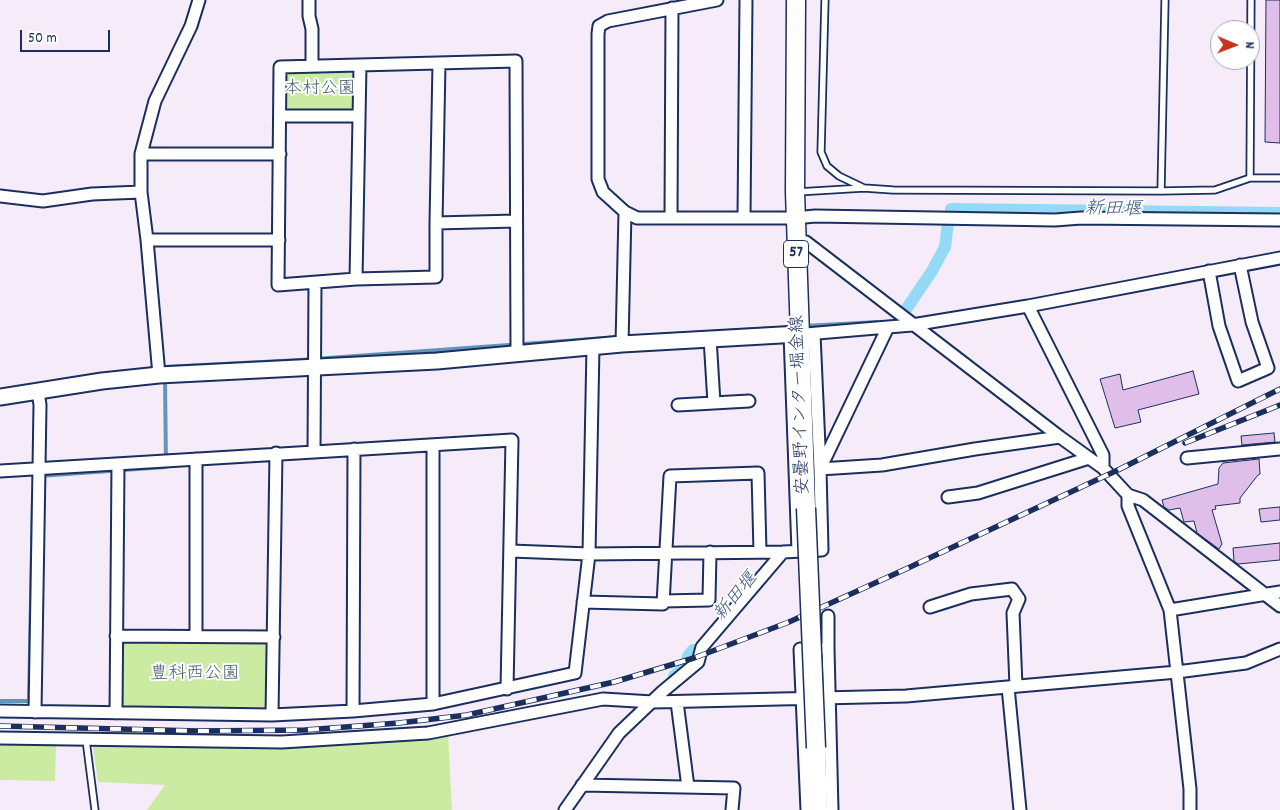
<!DOCTYPE html>
<meta charset="utf-8">
<style>
body{margin:0}
#map{position:relative;width:1280px;height:810px;overflow:hidden;background:#f6ecf9;font-family:Dekko,sans-serif}
canvas{display:block}
.north{position:absolute;left:1210px;top:20px;width:50px;height:50px;box-sizing:border-box;background:#fff;border:1px solid #a4acbf;border-radius:50%;rotate:91deg;font-size:14px;font-weight:700;line-height:20px;text-align:center;color:#1b2f5e}
.north::after{content:'';display:block;margin:auto;width:18px;height:22px;background:#c8321e;clip-path:polygon(50% 0,100% 100%,50% 72%,0 100%)}
.scale{position:absolute;left:20px;top:30px;width:90px;height:22px;box-sizing:border-box;border:2px solid #1b2f5e;border-top:0;padding-left:6px;font-size:15px;line-height:18px;white-space:nowrap;color:#1b2f5e;-webkit-text-stroke:4px #fff;paint-order:stroke}
</style>
<div id="map">
<canvas width="1280" height="810"></canvas>
<div class="north">N</div>
<div class="scale">50 m</div>
</div>
<script>
const context = document.querySelector('canvas').getContext('2d');
context.lineJoin = 'round';
function paint(path, color) { context.fillStyle = color; context.fill(path, 'evenodd'); }
const shape = rows => new Path2D(rows.map(r => 'M' + r).join(''));
function strokePath(path, color, width, dash) { context.strokeStyle = color; context.lineWidth = width; context.lineCap = dash ? 'butt' : 'round'; context.setLineDash(dash || []); context.stroke(path); }
function label(font, color, halo, rows, align = 'center') {
  context.font = font + ' Dekko,"Klee One",sans-serif'; context.lineWidth = 4; context.setLineDash([]); context.textBaseline = 'middle'; context.strokeStyle = halo; context.fillStyle = color; for (const [text, x, y, turn = 0] of rows) {
    context.save(); context.translate(x, y); context.rotate((+turn || 0) * Math.PI / 180); context.textAlign = isNaN(turn) ? turn : align; if (halo) context.strokeText(text, 0, 0); context.fillText(text, 0, 0); context.restore();
  }
}
paint(shape([
 [348,70,354,76,353,107,347,112,290,112,286,106,286,77,292,72],
 [122,643,268,644,268,709,122,708],
 [448,733,452,810,147,810,165,785,98,782,93,747,287,746,370,742],
 [0,743,56,745,55,781,0,780]
]), '#cbeba3');
strokePath(shape([
 [804,326,877,322],
 [657,335,794,327],
 [165,372,165,367,300,360,620,337],
 [39,476,166,467,165,379],
 [0,701,29,701,33,495]
]), '#6495b9', 4);
strokePath(shape([
 [951,214,951,209,1280,213],
 [905,311,932,271,945,247,948,223],
 [674,676,685,667,688,656,693,650]
]), '#94d9f6', 12);
const building = shape([
 [1266,0,1280,0,1280,143,1265,142,1266,0],
 [1193,371,1199,394,1138,410,1141,422,1115,428,1100,379,1120,374,1123,390,1193,371],
 [1274,433,1275,442,1242,445,1241,436,1274,433],
 [1259,459,1260,474,1258,475,1240,498,1240,503,1215,506,1216,509,1212,510,1222,544,1219,549,1197,533,1194,521,1184,522,1180,508,1169,510,1164,507,1162,500,1218,484,1219,468,1223,463,1259,459],
 [1280,507,1280,520,1261,522,1259,509,1280,507],
 [1280,543,1280,560,1238,564,1234,561,1233,548,1280,543]
]);
paint(building, '#e0beea');
strokePath(building, '#1b2f5e', 1);
const lane = shape([
 [825,0,821,152,827,166,839,176,864,188],
 [1250,178,1251,0],
 [1161,191,1165,0],
 [797,192,864,188,893,190,1161,191,1215,190,1250,178,1280,178],
 [86,740,95,810]
]);
const street = shape([
 [309,0,309,16,312,29,312,66],
 [280,116,359,116],
 [141,154,280,154],
 [0,196,43,201,92,194,141,192],
 [625,212,603,192,598,179,598,34,599,26,608,21,717,0],
 [671,218,672,8],
 [744,218,746,0],
 [516,221,436,223,436,277,356,279,278,285,280,67,516,61,517,353],
 [436,223,439,63],
 [147,240,279,240],
 [796,241,806,242,1060,437,1103,468,1128,495,1143,500,1280,606],
 [1209,271,1219,326,1238,381,1268,368,1252,322,1240,265],
 [356,279,360,65],
 [1028,306,1103,455,1103,468],
 [790,334,798,551],
 [806,334,888,327],
 [710,338,714,403],
 [622,344,625,212,637,218,795,218,815,216,1055,220,1081,218,1280,220],
 [159,375,147,240,141,192,141,154,155,101,191,26,199,0],
 [678,405,749,401],
 [433,445,433,704],
 [314,452,315,283],
 [1187,458,1280,449],
 [820,469,888,327,912,325,1028,306,1280,258],
 [820,469,882,465,975,449,1060,437],
 [0,471,512,440,507,689],
 [1128,495,1128,506,1170,610,1190,789,1190,810],
 [948,497,978,493,1089,458],
 [511,551,589,554,783,552,822,550,820,469,814,334],
 [663,601,709,600,710,552],
 [583,602,663,604,670,476,758,473,760,552],
 [930,607,971,594,1012,589,1019,599,1013,613,1016,686],
 [1170,610,1280,592],
 [116,636,274,637],
 [196,636,196,459],
 [828,649,828,616],
 [1008,687,1020,810],
 [677,702,688,787],
 [0,711,272,715,353,711,433,704,575,673,589,554,593,347],
 [353,711,354,449],
 [35,712,39,468,40,405,38,391],
 [116,713,118,464],
 [272,715,276,453],
 [0,738,282,742,428,733,603,699,653,702,906,696,1177,672,1246,663,1280,649],
 [582,785,734,788,732,810],
 [565,810,619,733,662,692,698,662,702,647,783,552],
 [807,810,800,649,828,649,832,810]
]);
const secondary = shape([
 [0,397,102,381,159,375,437,361,622,344,799,334]
]);
const primary = shape([
 [796,0,795,192,806,508],
 [816,748,818,810]
]);
strokePath(lane, '#1b2f5e', 9);
strokePath(street, '#1b2f5e', 15);
strokePath(secondary, '#1b2f5e', 19);
strokePath(primary, '#1b2f5e', 21);
strokePath(lane, '#fff', 5.5);
strokePath(street, '#fff', 11);
strokePath(secondary, '#fff', 15);
strokePath(primary, '#fff', 18);
const rail = shape([
 [1185,443,1280,405],
 [0,726,198,731,305,730,399,723,467,715,614,682,694,658,789,622,908,568,1120,469,1280,389]
]);
strokePath(rail, '#1b2f5e', 5.5);
strokePath(rail, '#fff', 4, [11]);
const primaryBridge = shape([
 [806,508,816,748]
]);
strokePath(primaryBridge, '#1b2f5e', 21, []);
strokePath(primaryBridge, '#fff', 18);
for (const [x, y, w] of [
 [796,254,25]
]) { const box = new Path2D(); box.roundRect(x - w / 2, y - 13.5, w, 27, 4); context.fillStyle = '#fff'; context.fill(box); strokePath(box, '#1b2f5e', 1); }
label('bold 16px', '#1b2f5e', null, [
 ["57",796,254]
]);
label('18px', '#475e6f', '#fff', [
 ["本村公園",320,91],
 ["豊科西公園",195,676]
]);
label('18px', '#1b2f5e', '#fff', [
 ["安曇野インター堀金線",802,405,-92]
]);
label('italic 19px', '#395a84', '#fff', [
 ["新田堰",1113,211,1],
 ["新田堰",737,598,-50]
]);
</script>
